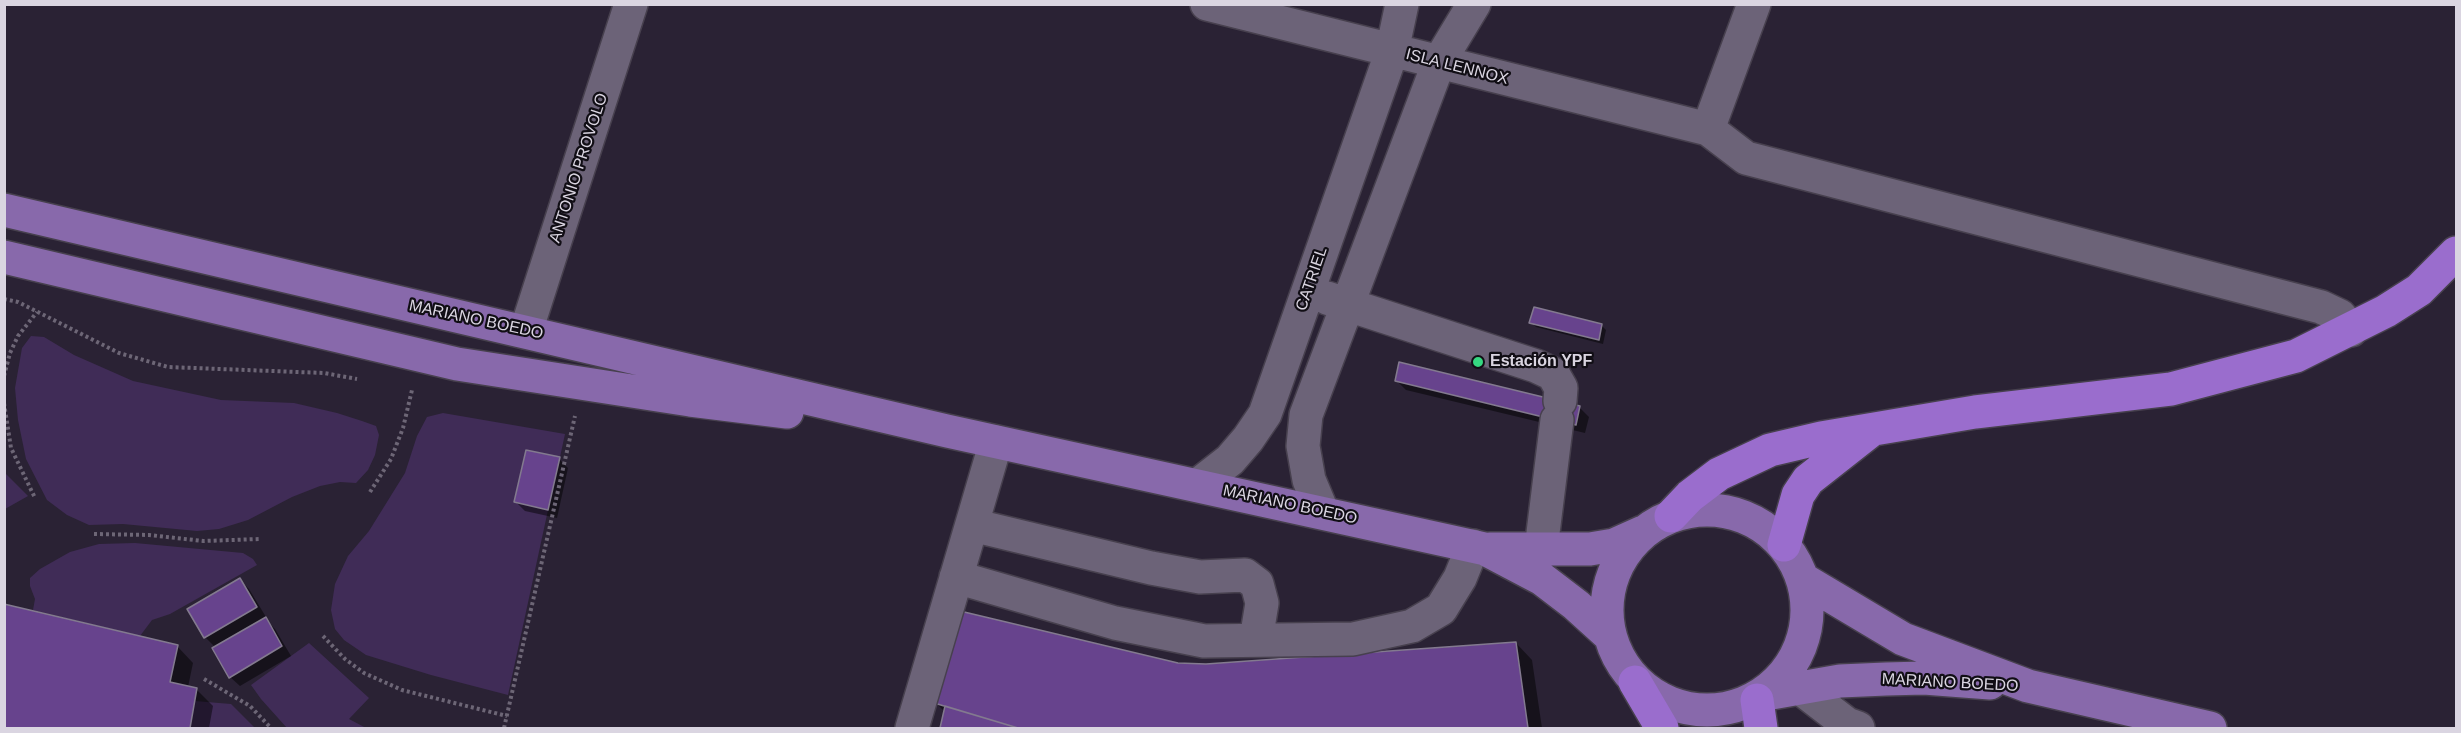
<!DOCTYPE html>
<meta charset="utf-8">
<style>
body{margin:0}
#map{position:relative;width:2461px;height:733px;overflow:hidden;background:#2a2234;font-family:Helvetica,sans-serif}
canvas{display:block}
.frame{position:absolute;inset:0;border:6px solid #dad5e1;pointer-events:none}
</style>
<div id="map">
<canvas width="2461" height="733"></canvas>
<div class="frame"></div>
</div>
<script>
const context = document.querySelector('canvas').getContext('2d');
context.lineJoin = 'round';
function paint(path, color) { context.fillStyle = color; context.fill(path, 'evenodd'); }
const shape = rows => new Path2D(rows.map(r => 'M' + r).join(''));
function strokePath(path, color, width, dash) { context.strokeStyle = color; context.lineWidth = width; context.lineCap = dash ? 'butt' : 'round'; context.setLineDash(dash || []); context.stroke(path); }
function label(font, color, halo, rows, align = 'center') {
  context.font = font + ' Helvetica,sans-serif'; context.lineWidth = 4.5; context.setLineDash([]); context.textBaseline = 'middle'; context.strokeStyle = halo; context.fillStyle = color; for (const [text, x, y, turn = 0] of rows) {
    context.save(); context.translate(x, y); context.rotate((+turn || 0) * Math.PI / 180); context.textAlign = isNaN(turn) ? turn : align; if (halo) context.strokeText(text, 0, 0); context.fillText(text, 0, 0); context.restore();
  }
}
paint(shape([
 [31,336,44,337,74,355,133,381,221,400,294,403,337,413,362,421,376,426,379,435,375,455,368,470,356,483,340,482,320,486,292,497,248,520,219,529,197,531,123,524,89,525,67,515,47,500,26,459,18,420,15,388,22,348],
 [443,413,565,434,560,457,526,450,514,502,548,510,508,695,431,675,366,655,344,640,335,629,331,610,335,584,348,556,369,531,405,473,417,436,427,417],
 [4,472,28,496,5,509,4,509],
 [135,543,243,553,253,559,257,565,170,614,152,620,140,636,33,610,35,599,30,586,30,578,40,569,70,552,99,544],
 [309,643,369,698,349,719,366,728,287,728,261,699,251,685],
 [195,701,231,704,255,728,190,728]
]), '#402c57');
paint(shape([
 [1531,322,1602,326,1606,330,1603,344,1536,327],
 [1396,380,1580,408,1589,417,1585,433,1406,390],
 [559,459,568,468,557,518,525,511,516,502],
 [240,580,249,589,266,617,264,618,275,629,291,656,240,686,230,677,216,648,205,637],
 [4,605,177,646,193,663,188,687,196,689,213,706,209,728,4,728],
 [1516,643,1532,660,1542,728,941,728,945,712,936,703,1178,665,1206,666]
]), '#0007');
const building = shape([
 [1534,307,1602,324,1599,340,1529,323,1534,307],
 [1399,362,1580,406,1576,425,1395,381,1399,362],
 [526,450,560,457,548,510,514,502,526,450],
 [240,578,257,607,204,638,187,609,240,578],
 [4,604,178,645,170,682,197,688,190,728,4,728,4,604],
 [960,611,1178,663,1206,664,1516,642,1528,728,1018,728,934,703,960,611],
 [266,617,282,646,229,678,212,648,266,617],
 [945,706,1018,728,940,728,945,706]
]);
paint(building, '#67438d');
strokePath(building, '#837a8f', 1.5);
const minor = shape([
 [1207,4,1708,129,1746,158,2321,307,2340,316,2351,330],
 [1708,129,1754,4],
 [1327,298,1536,366,1553,374,1561,388,1560,401],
 [526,331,631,4],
 [1198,485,1230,460,1248,439,1265,414,1392,51,1402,4],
 [1322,511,1309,480,1303,446,1306,415,1439,62,1474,4],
 [972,525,1151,568,1200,577,1245,575,1257,584,1262,603,1256,640],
 [1541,549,1557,420],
 [956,577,1115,623,1204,641,1353,639,1412,626,1441,609,1460,578,1473,546],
 [1799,687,1847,724,1858,728],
 [912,728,996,442]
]);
const major = shape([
 [4,210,947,431,1485,549,1542,579,1576,605,1608,634],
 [4,257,457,364,690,400,787,412],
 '1607 610a100 100 0 1 1 200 0a100 100 0 1 1-200 0Z',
 [1490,549,1590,549,1614,545,1643,532],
 [1804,580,1903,639,2028,686,2210,728],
 [1766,694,1840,681,1886,679,1924,678,1990,683]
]);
const highway = shape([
 [1671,516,1690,496,1719,474,1770,450,1821,438,1975,412,2171,389,2296,356,2386,311,2419,290,2456,253],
 [1784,545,1798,495,1808,480,1869,432],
 [1635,682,1662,728],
 [1757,700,1761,728]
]);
strokePath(minor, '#47404e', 36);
strokePath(major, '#47404e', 36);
strokePath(highway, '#47404e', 36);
strokePath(shape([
 [4,299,18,302,119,353,168,367,324,373,357,379],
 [4,376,10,353,18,336,37,312],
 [4,403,11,448,35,498],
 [370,492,391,459,403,428,412,390],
 [94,534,149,535,203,541,260,539],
 [323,636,345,659,364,673,402,690,507,716],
 [204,679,250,706,271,728],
 [504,728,575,416]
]), '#6d6676', 4, [3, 3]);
strokePath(minor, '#6c6378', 33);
strokePath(major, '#8869ab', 33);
strokePath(highway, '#9a6dcd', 33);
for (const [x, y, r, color] of [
 [1478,362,6,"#35d881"]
]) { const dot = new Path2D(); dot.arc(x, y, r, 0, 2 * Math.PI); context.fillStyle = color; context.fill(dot); strokePath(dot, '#110e15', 2); }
label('16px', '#dad5e1', '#110e15', [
 ["ISLA LENNOX",1457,67,14],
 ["ANTONIO PROVOLO",579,168,-72],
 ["CATRIEL",1312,279,-71],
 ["MARIANO BOEDO",476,320,12],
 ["MARIANO BOEDO",1290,505,12],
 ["MARIANO BOEDO",1950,683,3]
]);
label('bold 16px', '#dad5e1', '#110e15', [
 ["Estación YPF",1490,362]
], 'left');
</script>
